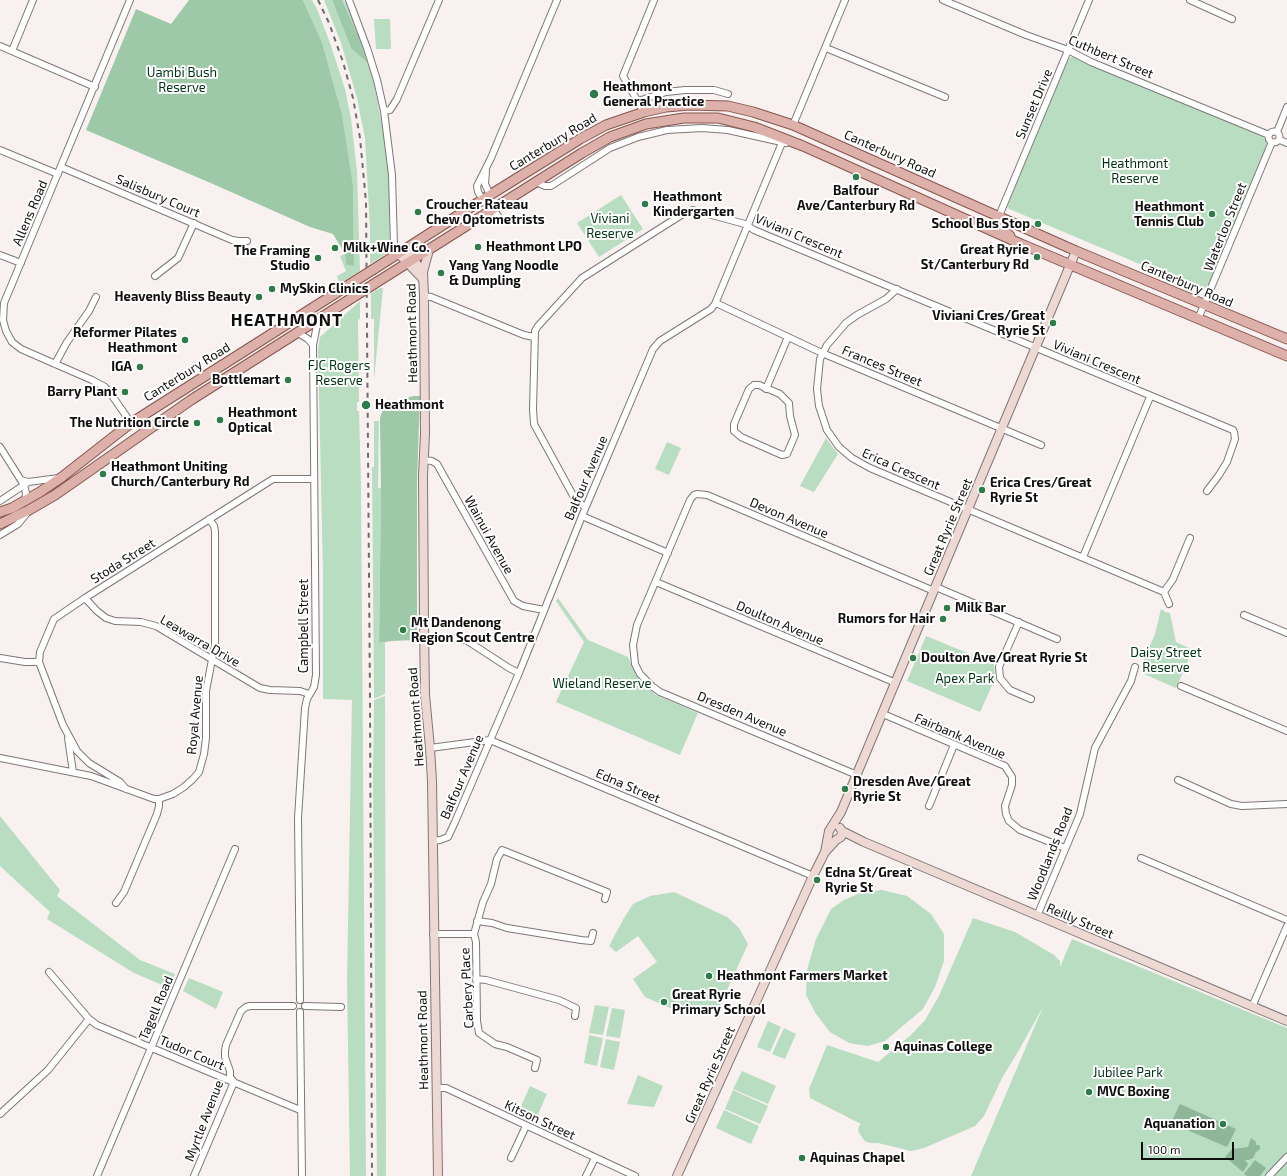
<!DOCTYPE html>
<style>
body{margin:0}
#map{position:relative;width:1287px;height:1176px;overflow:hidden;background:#f8f1f0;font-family:"Exo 2",sans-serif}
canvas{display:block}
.scale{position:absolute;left:1141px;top:1142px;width:93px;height:18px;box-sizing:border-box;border:2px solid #110f0e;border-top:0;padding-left:5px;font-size:12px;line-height:14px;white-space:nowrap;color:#110f0e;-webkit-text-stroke:3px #fff;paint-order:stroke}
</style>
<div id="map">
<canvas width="1287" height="1176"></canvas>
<div class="scale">100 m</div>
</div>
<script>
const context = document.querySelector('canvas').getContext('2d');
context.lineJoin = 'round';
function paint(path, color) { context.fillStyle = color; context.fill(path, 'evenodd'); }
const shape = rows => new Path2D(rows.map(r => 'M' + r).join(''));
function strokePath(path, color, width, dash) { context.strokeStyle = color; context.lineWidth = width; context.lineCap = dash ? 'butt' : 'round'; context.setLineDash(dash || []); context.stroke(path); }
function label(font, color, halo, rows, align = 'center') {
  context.font = font + ' "Exo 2",sans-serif'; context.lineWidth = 4; context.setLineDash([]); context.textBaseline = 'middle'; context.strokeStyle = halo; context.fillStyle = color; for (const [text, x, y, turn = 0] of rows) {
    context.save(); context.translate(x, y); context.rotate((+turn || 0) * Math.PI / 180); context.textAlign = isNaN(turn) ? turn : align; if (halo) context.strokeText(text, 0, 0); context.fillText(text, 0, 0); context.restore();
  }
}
paint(shape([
 [303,0,312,0,317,9,330,43,345,89,351,119,357,171,360,271,341,283,338,280,337,276,346,271,340,256,345,254,346,265,354,266,353,185,342,114,322,42],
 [324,0,332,0,351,48,357,33,342,0,344,0,356,26,367,57,372,75,384,134,389,177,390,247,383,256,370,264,370,227,365,138,357,98,341,43],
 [374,19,390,19,391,49,376,49],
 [1071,57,1075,57,1262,136,1266,140,1267,145,1206,292,1007,208,1017,181,1067,61],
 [621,195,643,229,599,257,577,223],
 [380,288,383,288,374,380,374,319,371,319,371,293],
 [360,301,360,319,358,320,359,402,357,402,357,411,359,411,361,484,366,1176,350,1176,347,981,352,700,323,699,323,573,318,349,320,337],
 [374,421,379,421,378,489,381,487,379,643,385,642,385,694,376,698,374,698,372,467,374,467],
 [826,438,838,454,814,492,800,486],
 [667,442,681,448,669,475,655,469],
 [558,598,588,640,628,657,633,669,640,680,656,695,698,713,680,755,556,702,584,642,556,601],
 [1161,609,1165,612,1170,613,1176,642,1193,650,1176,688,1144,674,1147,666,1144,660,1155,634],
 [926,636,994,664,995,679,980,712,907,681],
 [385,696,386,1176,377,1176,373,782,374,700],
 [0,816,60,890,57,896,140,960,175,974,169,988,134,973,47,919,50,912,0,866],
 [882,890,907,896,931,914,944,934,944,961,935,987,923,1009,885,1041,868,1046,849,1043,830,1032,816,1014,806,995,807,970,816,939,831,909,844,900,860,893],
 [674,892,727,917,739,928,748,944,717,1012,679,1012,645,997,633,979,657,962,638,936,616,952,609,946,624,918,633,904,650,896],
 [973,918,1015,932,1054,955,1060,961,1060,967,1072,939,1287,1028,1287,1176,971,1176,1043,1007,1019,1050,1002,1078,984,1116,975,1126,924,1148,911,1151,891,1146,878,1143,870,1143,865,1141,861,1136,858,1131,859,1126,861,1124,810,1098,809,1089,827,1045,878,1062,911,1035,925,1020,939,996],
 [189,978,223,992,216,1009,183,991],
 [595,1005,609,1007,603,1035,589,1033],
 [612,1008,625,1010,620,1038,606,1036],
 [768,1021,781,1027,770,1052,757,1047],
 [784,1028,796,1034,785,1059,772,1054],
 [589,1035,603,1038,597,1066,584,1063],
 [606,1039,620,1042,614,1070,600,1067],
 [742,1071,776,1086,768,1104,733,1089],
 [638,1075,663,1086,654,1107,627,1104],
 [530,1086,547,1094,535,1121,518,1113],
 [733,1090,768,1106,760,1124,725,1109],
 [724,1110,759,1126,751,1144,716,1128]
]), '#b8ddc1');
paint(shape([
 [189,0,303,0,322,42,342,114,353,185,354,266,346,265,345,254,333,234,310,227,213,184,86,130,136,9,171,24],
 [332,0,342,0,357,33,367,62,351,48],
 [414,396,420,396,417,481,417,640,391,641,379,643,381,493,380,418,383,409,387,405,390,403,403,402,409,397]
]), '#9ec9a9');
paint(shape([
 [1180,1104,1236,1129,1227,1147,1171,1123],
 [1251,1138,1256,1142,1256,1145,1259,1145,1260,1147,1260,1149,1256,1152,1253,1158,1249,1160,1245,1160,1248,1164,1243,1172,1225,1157,1232,1149,1248,1147],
 [1255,1160,1266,1168,1260,1176,1247,1176,1244,1174]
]), '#8db798');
const street = shape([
 [130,0,4,303,3,320,6,331,12,342,21,349,92,380,105,387,113,397,131,423],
 [349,0,367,48,377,80,384,111,392,175,394,246,398,253],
 [943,0,1026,35,1068,50,1091,62,1269,135],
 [1190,0,1232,19],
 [0,46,95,87],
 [826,48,945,97],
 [12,51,33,0],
 [638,101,666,92,685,90,714,90,728,94],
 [384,111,390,110,397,99,439,0],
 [644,112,623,76,654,0],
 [793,125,845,0],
 '1268.5 137a5.5 5.5 0 1 1 11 0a5.5 5.5 0 1 1-11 0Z',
 [1277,132,1287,107],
 [1280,140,1287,143],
 [0,150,58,174],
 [61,167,232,240,239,241,247,241],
 [486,171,485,184,490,195],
 [536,182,545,186,551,186,610,148,638,137,667,130,702,128,728,130,786,143],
 [483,200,478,192,477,186,491,158,557,0],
 [493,209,498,216],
 [999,216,1089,0],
 [0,255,21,263],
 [155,276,178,258,194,223],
 [897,289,886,299,857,315,846,323,827,345,820,359,817,389,819,406,827,430,839,447,852,458,870,468,1164,592],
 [424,296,431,297,524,335,534,337],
 [716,303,822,353,1041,445],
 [1198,319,1272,142],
 [298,333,308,339,313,345],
 [55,364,67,342,89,311,96,297],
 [754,385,759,385,780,394,789,403,790,416,795,435,787,454,782,455,741,437,734,431,734,424,749,389,754,385],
 [766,389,788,337],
 [0,447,24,485,26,493,25,501],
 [423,460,432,461,437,464,514,601,523,606,544,610],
 [21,480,28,482,59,478],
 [0,501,27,483],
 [585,507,575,499,534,424,533,409,535,331,538,326,582,278,686,212,693,210,745,224,754,230,1233,430,1234,432,1235,439,1227,462,1219,475,1207,491],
 [582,516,668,553],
 [0,535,18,524,27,513],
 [1083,557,1150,397],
 [656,582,896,683],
 [936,587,1057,639],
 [85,598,97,611,106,618,115,621,141,622,156,626,260,688,270,690,300,691,309,694],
 [1169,604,1164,592,1173,579,1190,538],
 [1244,615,1287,633],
 [1019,622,999,667,1000,678,1010,690,1031,699],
 [424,638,461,639,466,640,509,668,519,673],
 [0,658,25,662,39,662],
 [1181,686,1287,731],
 [883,714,1005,766,1012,777,1012,785,1005,806,1006,814,1009,821,1020,830,1065,848],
 [68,738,73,772],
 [430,748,490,740,813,876],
 [0,758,91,776,154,799,159,799,173,794,184,787,193,779,199,772,204,754,206,738,206,691,215,644,215,531,214,526,209,519],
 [857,775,660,692,653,687,640,674,635,664,633,645,637,625,690,500,694,495,697,494,707,495,934,591],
 [1178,780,1231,804,1242,806,1287,804],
 [126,789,120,782,89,763,77,751,63,725,39,662,40,652,54,619,85,598,273,479,314,479],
 [929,806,954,745],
 [432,841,440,840,448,837,455,822,519,673,582,516,653,349,660,341,711,309,715,304,784,138],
 [1141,858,1287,920],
 [116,903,124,892,157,814,159,806,159,799],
 [1037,916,1080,814,1095,748,1131,681,1135,667],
 [477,921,492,923,507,928,581,940,591,941,593,933],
 [433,934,474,934,476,942,477,1021,479,1033,495,1044,507,1047,537,1060,535,1068],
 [474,934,483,902,491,884,497,859,502,850,607,892,605,899],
 [49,972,89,1019,97,1025,300,1110],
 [476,979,486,980,559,1000,576,1008,575,1016],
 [300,1000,298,818,305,708,307,699,314,687,316,675,313,345,318,320],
 [305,1006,341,1007],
 [1252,1007,1287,926],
 [300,1012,302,1176],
 [436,1088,446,1088,635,1176],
 [0,1114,48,1070,89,1019],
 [511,1158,526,1126],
 [97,1176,235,849],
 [194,1176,234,1082,230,1077,230,1071,225,1057,225,1051,226,1045,241,1011,246,1007,250,1006,293,1006],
 [586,1176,595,1158],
 [1269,1176,1287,1157]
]);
const secondary = shape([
 [405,249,423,272,424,296,425,434,423,476,424,626,425,695,430,748,432,781,438,1176],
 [398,253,423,279],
 [423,272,429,250],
 [842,831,864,842,1287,1021],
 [825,852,829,831,841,812,1076,251],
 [677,1176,813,876,825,852,836,840,841,837,842,831,840,828]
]);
const primary = shape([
 [999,216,999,224,1002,229,1010,236],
 [374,269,490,195,580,139,606,125,644,112,666,107,689,105,728,106,753,112,793,125,1076,251,1287,339],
 [374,284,582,153,610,137,646,124,684,118,718,118,754,127,803,146,1021,244,1287,356],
 [0,512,12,508,40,492,62,477,131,423,355,281],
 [0,524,29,510,55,495,191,400,355,296]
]);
strokePath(street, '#7d7876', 8);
strokePath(secondary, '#7d7876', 10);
strokePath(primary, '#87564e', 11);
strokePath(street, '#fff', 6);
strokePath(secondary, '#eed8d4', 8);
strokePath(primary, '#ddb1aa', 9);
strokePath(shape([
 [318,0,329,23,343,62,353,98,360,138,366,202,370,699,372,1176]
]), '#6f6b6a', 2, [5, 5]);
const primaryBridge = shape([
 [355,281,374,269],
 [355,296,374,284]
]);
strokePath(primaryBridge, '#87564e', 11, []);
strokePath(primaryBridge, '#ddb1aa', 9);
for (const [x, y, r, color] of [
 [594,94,5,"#2f7c4b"],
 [856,177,4,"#2f7c4b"],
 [645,204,4,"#2f7c4b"],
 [418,212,4,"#2f7c4b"],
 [1212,214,4,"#2f7c4b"],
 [1038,224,4,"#2f7c4b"],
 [478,247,4,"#2f7c4b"],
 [335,248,4,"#2f7c4b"],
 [1037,257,4,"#2f7c4b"],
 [318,258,4,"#2f7c4b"],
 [441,273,4,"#2f7c4b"],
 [272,289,4,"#2f7c4b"],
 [259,297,4,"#2f7c4b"],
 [1053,323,4,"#2f7c4b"],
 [185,340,4,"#2f7c4b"],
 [140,367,4,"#2f7c4b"],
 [288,380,4,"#2f7c4b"],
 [125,392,4,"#2f7c4b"],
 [366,405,5,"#2f7c4b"],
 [220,420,4,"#2f7c4b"],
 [197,423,4,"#2f7c4b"],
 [103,474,4,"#2f7c4b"],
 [982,490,4,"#2f7c4b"],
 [947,608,4,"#2f7c4b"],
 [943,619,4,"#2f7c4b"],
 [403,630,4,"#2f7c4b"],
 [913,658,4,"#2f7c4b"],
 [845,789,4,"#2f7c4b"],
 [817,880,4,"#2f7c4b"],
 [709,976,4,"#2f7c4b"],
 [664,1002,4,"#2f7c4b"],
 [886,1047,4,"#2f7c4b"],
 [1089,1092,4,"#2f7c4b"],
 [1223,1124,4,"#2f7c4b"],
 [802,1158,4,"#2f7c4b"]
]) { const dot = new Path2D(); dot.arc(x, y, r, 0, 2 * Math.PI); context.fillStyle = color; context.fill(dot); strokePath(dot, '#fff', 1.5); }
label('13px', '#110f0e', '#fff', [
 ["Cuthbert Street",1111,57,23],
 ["Sunset Drive",1034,104,-67],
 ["Canterbury Road",553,142,-31],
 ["Canterbury Road",890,154,24],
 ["Salisbury Court",158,196,23],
 ["Allens Road",30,213,-67],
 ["Waterloo Street",1225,227,-68],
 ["Viviani Crescent",799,236,23],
 ["Canterbury Road",1187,284,23],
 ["Heathmont Road",412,333,-91],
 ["Viviani Crescent",1097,362,23],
 ["Frances Street",882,366,23],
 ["Canterbury Road",187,372,-32],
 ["Erica Crescent",901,469,24],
 ["Balfour Avenue",586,478,-67],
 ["Devon Avenue",789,518,23],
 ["Great Ryrie Street",948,527,-67],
 ["Wainui Avenue",489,535,61],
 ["Stoda Street",123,561,-32],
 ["Doulton Avenue",780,623,23],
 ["Campbell Street",304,626,-90],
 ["Leawarra Drive",200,641,30],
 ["Dresden Avenue",742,714,23],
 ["Royal Avenue",195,715,-85],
 ["Heathmont Road",416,717,-94],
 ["Fairbank Avenue",960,736,23],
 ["Balfour Avenue",462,777,-67],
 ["Edna Street",628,786,23],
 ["Woodlands Road",1050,854,-68],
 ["Reilly Street",1080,921,23],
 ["Carbery Place",467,988,-93],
 ["Tagell Road",156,1008,-67],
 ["Heathmont Road",423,1040,-91],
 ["Tudor Court",192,1053,23],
 ["Great Ryrie Street",710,1075,-66],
 ["Kitson Street",540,1120,25],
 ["Myrtle Avenue",204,1121,-69]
]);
label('13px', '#003316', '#fff', [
 ["Uambi Bush",182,73],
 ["Reserve",182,88],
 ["Heathmont",1135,164],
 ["Reserve",1135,179],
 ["Viviani",610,219],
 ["Reserve",610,234],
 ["FJC Rogers",339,366],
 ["Reserve",339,381],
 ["Daisy Street",1166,653],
 ["Reserve",1166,668],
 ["Apex Park",965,679],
 ["Wieland Reserve",602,684],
 ["Jubilee Park",1128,1073]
]);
label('bold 13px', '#110f0e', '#fff', [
 ["Heathmont",603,87],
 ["General Practice",603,102],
 ["Balfour",856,191,"center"],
 ["Ave/Canterbury Rd",856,206,"center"],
 ["Heathmont",653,197],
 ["Kindergarten",653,212],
 ["Croucher Rateau",426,205],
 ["Chew Optometrists",426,220],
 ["Heathmont",1204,207,"right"],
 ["Tennis Club",1204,222,"right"],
 ["School Bus Stop",1030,224,"right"],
 ["Heathmont LPO",486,247],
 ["Milk+Wine Co.",343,248],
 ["Great Ryrie",1029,250,"right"],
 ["St/Canterbury Rd",1029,265,"right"],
 ["The Framing",310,251,"right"],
 ["Studio",310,266,"right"],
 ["Yang Yang Noodle",449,266],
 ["& Dumpling",449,281],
 ["MySkin Clinics",280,289],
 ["Heavenly Bliss Beauty",251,297,"right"],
 ["Viviani Cres/Great",1045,316,"right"],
 ["Ryrie St",1045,331,"right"],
 ["Reformer Pilates",177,333,"right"],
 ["Heathmont",177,348,"right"],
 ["IGA",132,367,"right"],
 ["Bottlemart",280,380,"right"],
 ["Barry Plant",117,392,"right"],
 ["Heathmont",375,405],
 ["Heathmont",228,413],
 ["Optical",228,428],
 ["The Nutrition Circle",189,423,"right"],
 ["Heathmont Uniting",111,467],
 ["Church/Canterbury Rd",111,482],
 ["Erica Cres/Great",990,483],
 ["Ryrie St",990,498],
 ["Milk Bar",955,608],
 ["Rumors for Hair",935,619,"right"],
 ["Mt Dandenong",411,623],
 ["Region Scout Centre",411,638],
 ["Doulton Ave/Great Ryrie St",921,658],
 ["Dresden Ave/Great",853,782],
 ["Ryrie St",853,797],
 ["Edna St/Great",825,873],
 ["Ryrie St",825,888],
 ["Heathmont Farmers Market",717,976],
 ["Great Ryrie",672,995],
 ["Primary School",672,1010],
 ["Aquinas College",894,1047],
 ["MVC Boxing",1097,1092],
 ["Aquanation",1215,1124,"right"],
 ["Aquinas Chapel",810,1158]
], 'left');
context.letterSpacing = '1px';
label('bold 17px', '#110f0e', '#fff', [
 ["HEATHMONT",287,320]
]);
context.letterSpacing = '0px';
</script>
